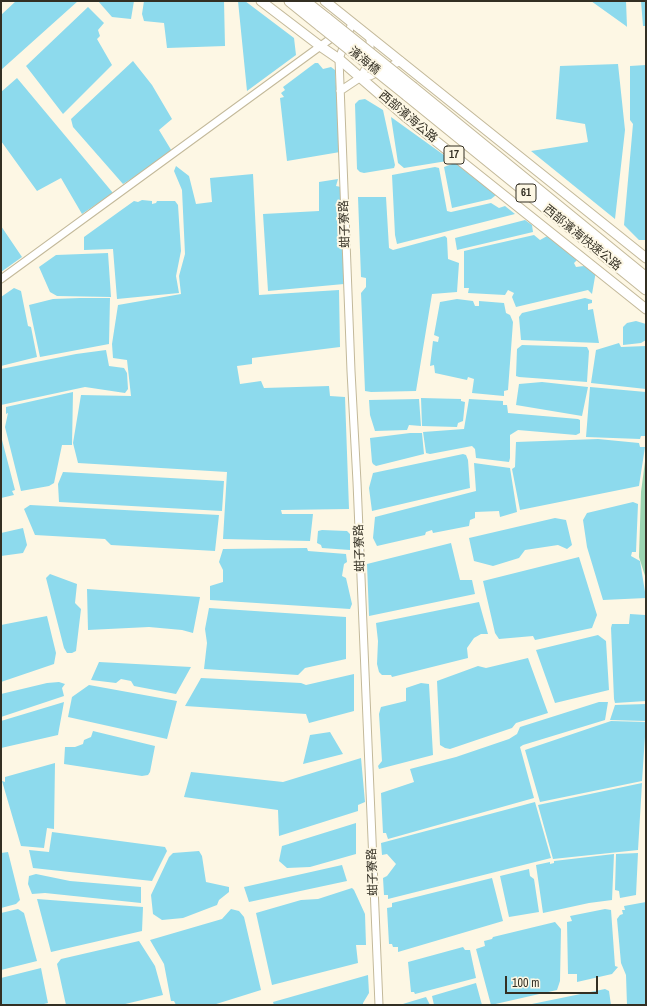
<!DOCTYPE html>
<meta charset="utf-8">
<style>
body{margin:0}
#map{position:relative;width:647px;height:1006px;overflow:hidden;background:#fdf7e4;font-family:"Archivo Narrow",sans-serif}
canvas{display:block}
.frame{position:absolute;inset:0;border:2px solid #332f23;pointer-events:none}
.scale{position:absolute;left:505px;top:976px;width:93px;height:18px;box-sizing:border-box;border:2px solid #332f23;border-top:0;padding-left:5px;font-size:12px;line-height:14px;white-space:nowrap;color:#332f23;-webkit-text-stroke:3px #fdf7e4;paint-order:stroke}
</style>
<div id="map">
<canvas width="647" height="1006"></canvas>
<div class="frame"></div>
<div class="scale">100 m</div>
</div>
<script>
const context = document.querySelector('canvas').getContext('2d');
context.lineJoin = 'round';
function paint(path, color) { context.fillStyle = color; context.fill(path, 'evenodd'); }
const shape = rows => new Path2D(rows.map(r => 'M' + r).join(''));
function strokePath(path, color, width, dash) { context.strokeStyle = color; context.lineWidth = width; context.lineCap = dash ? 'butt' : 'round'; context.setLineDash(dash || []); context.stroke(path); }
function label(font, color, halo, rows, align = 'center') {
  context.font = font + ' "Archivo Narrow","Noto Sans TC",sans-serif'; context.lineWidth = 4; context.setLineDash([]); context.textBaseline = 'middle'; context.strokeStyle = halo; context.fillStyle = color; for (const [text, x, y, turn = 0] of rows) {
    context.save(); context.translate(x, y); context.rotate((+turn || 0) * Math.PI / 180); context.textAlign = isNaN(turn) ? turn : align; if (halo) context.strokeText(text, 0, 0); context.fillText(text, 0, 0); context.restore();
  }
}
paint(shape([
 [646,454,646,579,639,557,641,492]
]), '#9cd5b1');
paint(shape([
 [16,1,78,1,1,70,1,15],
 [98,1,134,1,131,19,112,17],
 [144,1,224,1,225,46,167,48,164,23,144,21,142,14],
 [238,1,245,1,294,38,296,55,247,91],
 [591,1,626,1,627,27,626,26],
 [641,1,646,1,646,26,643,26],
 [88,7,104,23,98,30,100,36,97,39,112,65,63,114,26,66],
 [133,61,152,85,172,119,159,130,173,153,123,184,73,127,71,119],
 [315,63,318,63,323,69,331,67,335,70,340,152,287,161,280,98,284,97,281,93,285,90,283,87],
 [618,64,625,130,615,219,531,151,588,142,585,124,556,119,560,66],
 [646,65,646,240,639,240,624,225,633,124,630,120,630,66],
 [17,78,113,193,82,214,61,178,37,191,1,141,1,92],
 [365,99,383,110,395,165,394,168,364,173,360,172,357,169,355,104,359,100],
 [391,117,448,158,447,161,404,168,398,163],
 [455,163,496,195,491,199,452,208,444,167],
 [176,166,189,176,196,204,212,202,210,178,253,174,259,295,339,290,340,347,252,358,252,364,237,366,240,384,261,381,264,388,329,386,330,396,345,397,349,509,281,510,282,514,313,514,310,541,223,539,227,472,78,463,73,443,81,395,131,396,127,360,113,358,112,344,118,305,181,294,179,276,185,254,182,190,174,171],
 [435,167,439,168,447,211,451,212,491,203,499,208,505,206,515,214,397,244,395,235,392,175],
 [338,179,336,186,341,187,344,284,268,291,263,214,319,211,319,182],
 [358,197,386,197,389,248,393,250,445,236,447,238,448,259,459,263,457,292,432,294,416,391,371,392,365,391,361,293,366,287,366,278,361,277],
 [142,200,152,201,152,204,156,203,157,201,175,201,178,205,181,251,176,276,179,293,117,299,113,249,84,250,84,237,120,211,134,201,138,202],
 [525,220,532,225,533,232,457,250,455,238],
 [1,226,22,257,1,272],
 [534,235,540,240,549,235,577,260,574,263,576,267,584,266,596,271,592,294,588,290,516,307,512,297,514,293,508,290,505,295,468,293,469,288,464,288,464,251],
 [108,253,111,297,57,296,50,292,39,267,56,255],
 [14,288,21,291,28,326,31,327,37,357,1,366,1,297],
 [80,298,110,298,109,344,40,357,29,305,53,299],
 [585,298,592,300,592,303,588,304,588,310,593,309,599,343,521,340,519,317,522,313],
 [457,299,473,301,475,306,479,306,479,301,504,303,506,313,510,315,513,322,508,390,504,391,504,396,472,393,474,379,468,377,467,380,435,373,434,365,430,366,433,341,438,342,439,337,434,335,440,302],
 [636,321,646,324,646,340,641,343,623,345,623,327,627,323],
 [619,343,621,347,646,346,646,389,591,383,596,350],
 [522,345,587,347,589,351,587,382,519,377,516,376,517,349],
 [106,350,109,366,124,368,127,373,128,389,125,393,85,387,1,405,1,369,76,354],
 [542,382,588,387,582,416,516,405,519,384],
 [590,387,646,392,646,436,641,436,640,439,586,437],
 [73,392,72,445,62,445,54,483,49,486,21,491,5,427,8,413,6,414,6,407],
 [421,398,461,399,461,401,465,402,463,421,458,423,457,427,422,426],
 [419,399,421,426,409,425,407,430,375,431,370,415,369,400],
 [469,399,503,401,503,405,507,405,508,413,578,419,580,420,580,433,576,435,518,430,510,435,510,458,509,462,476,458,475,449,472,446,430,454,426,453,423,432,464,429],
 [410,433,422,433,424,454,376,466,373,464,372,462,370,438],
 [1,436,15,490,12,491,14,495,1,498],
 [598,439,639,443,640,447,645,447,639,486,520,510,512,469,515,467,516,442],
 [463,454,466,455,468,460,470,488,372,511,369,488,373,473],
 [474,463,510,468,517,512,500,517,499,511,475,512,475,518,470,520,469,526,433,533,432,530,426,532,425,535,377,546,373,538,375,517,476,491],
 [63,472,224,481,222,511,59,502,58,484],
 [633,502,638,504,636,552,632,552,631,556,640,561,646,598,603,600,587,547,583,520,587,513],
 [30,505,219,515,215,551,111,545,105,539,35,535,24,509],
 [555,518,566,520,572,545,567,549,558,545,525,550,519,558,493,566,474,561,469,538],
 [23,528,27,545,23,553,1,556,1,533],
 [322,530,347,531,350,534,350,550,322,548,321,545,317,543,318,531],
 [451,543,460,580,472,580,475,594,369,616,367,564],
 [307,548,308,551,346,554,347,562,344,564,342,576,346,578,352,604,350,609,210,600,210,586,223,582,223,570,219,562,223,549],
 [579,557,597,615,592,628,535,640,533,636,499,639,495,633,483,581],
 [50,574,77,584,75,603,81,609,76,651,72,653,67,653,64,648,46,578],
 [87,589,200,597,193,633,182,630,149,627,88,630],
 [479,602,488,634,481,634,474,638,467,648,468,658,392,677,391,675,382,675,379,672,377,664,378,641,376,623],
 [209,608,346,617,346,659,305,668,298,675,204,669,207,643,205,629],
 [630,614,645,615,646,701,615,703,614,699,611,628,612,624,629,624],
 [47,616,56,653,54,664,1,682,1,625],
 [598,635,606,641,609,690,555,703,536,650],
 [528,658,548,713,516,723,512,728,450,749,445,748,440,745,437,681,478,666,486,668],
 [99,662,191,667,176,694,134,686,131,681,121,679,116,683,91,680],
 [354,674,354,711,309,723,306,714,185,706,201,678,301,683,306,685],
 [59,682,65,684,62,688,64,696,1,717,1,694,47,683],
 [421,683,429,684,433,755,379,769,378,766,382,761,379,714,381,707,406,701,406,688],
 [89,685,177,701,167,739,68,717,72,697],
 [64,702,58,735,1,748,1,721],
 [599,702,608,702,605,720,523,745,520,747,534,798,388,839,386,833,383,833,381,793,414,782,410,769,456,757,509,739,517,734,520,727],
 [646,704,646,721,610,720,615,705],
 [611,721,646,722,642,781,540,802,525,750],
 [93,731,155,746,150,772,148,775,142,776,64,764,65,747,75,747,83,744,84,740,91,737],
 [330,732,343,754,303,764,310,735],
 [361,758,365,802,358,805,358,811,279,836,278,810,184,797,191,772,283,782],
 [55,763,54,829,47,828,44,848,21,846,2,781,5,782,5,777],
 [642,783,638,850,553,859,538,805],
 [535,802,551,858,388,899,388,895,384,895,383,878,387,876,396,864,387,854,382,855,381,843],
 [356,823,356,854,310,867,287,868,279,861,282,846],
 [52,832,165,847,167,851,152,881,33,868,29,850,49,852],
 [199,851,202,856,206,882,229,887,229,892,219,900,217,905,183,918,162,920,153,914,151,895,169,857,173,853],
 [8,852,20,900,16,904,1,908,1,853],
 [638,853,636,895,620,898,619,891,615,890,616,854],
 [614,854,612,900,589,903,543,913,536,865,550,862,550,864,554,863,554,861],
 [342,865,347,881,249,902,244,887],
 [529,869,530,876,534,879,539,912,509,917,500,876],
 [36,874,70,881,141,887,141,903,45,893,32,894,28,884,29,876],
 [492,878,503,921,398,952,398,947,393,947,392,944,389,944,387,908,392,907,392,903],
 [352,888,354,890,365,914,366,945,356,945,358,963,272,985,256,913,301,900,318,899],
 [37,899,143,907,142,931,51,952],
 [646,902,646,1005,627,1005,626,975,621,963,617,919,620,915,623,914,622,910,625,910,624,906],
 [18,909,24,913,37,961,1,970,1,913],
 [231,909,239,911,244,917,261,990,213,1005,176,1005,174,1001,171,1001,164,964,150,940,222,919],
 [605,909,611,910,615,966,618,967,612,974,577,982,577,974,568,974,567,922,572,921,570,916],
 [555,922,561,929,560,981,557,990,491,1005,476,949,485,946,484,941,492,939,493,937],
 [139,941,155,966,163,995,121,1005,66,1005,57,964,61,959],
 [463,947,465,950,470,950,476,978,415,994,414,992,411,992,408,962],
 [41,968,48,1003,40,1005,1,1005,1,978],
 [368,975,369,993,363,1003,363,1005,274,1005,273,1002],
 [476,983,482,1005,434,1005,432,996],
 [605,989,609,991,611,1005,527,1005],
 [426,997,430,1005,400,1005,406,1003]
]), '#8ddaed');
const minor = shape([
 [352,23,339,59,351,371,357,482,379,1005],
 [361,77,370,60,370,38],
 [340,91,361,77,370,76,401,61],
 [1,279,337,34]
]);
const major = shape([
 [261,1,320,46,339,59,407,118,646,309],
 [325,1,646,258]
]);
const highway = shape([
 [290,1,321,26],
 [304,1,327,19],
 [413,88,646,278],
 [407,95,646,289]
]);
strokePath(minor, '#c3b99a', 9);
strokePath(major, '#c3b99a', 11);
strokePath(highway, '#c3b99a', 13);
strokePath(minor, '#fff', 7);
strokePath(major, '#fff', 9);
strokePath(highway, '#fff', 11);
const highwayBridge = shape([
 [327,19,413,88],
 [321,26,407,95]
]);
strokePath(highwayBridge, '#c3b99a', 13, []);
strokePath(highwayBridge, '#fff', 11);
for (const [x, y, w] of [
 [454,155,20],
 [526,193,20]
]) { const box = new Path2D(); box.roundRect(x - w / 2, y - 9, w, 18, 3); context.fillStyle = '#fdf7e4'; context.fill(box); strokePath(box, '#332f23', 1); }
label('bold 11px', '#332f23', null, [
 ["17",454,155],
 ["61",526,193]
]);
label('12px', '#332f23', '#fdf7e4', [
 ["濱海橋",364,61,39],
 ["西部濱海公路",408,117,40],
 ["蚶子寮路",345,224,-92],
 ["西部濱海快速公路",582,238,39],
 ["蚶子寮路",360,548,-92],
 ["蚶子寮路",373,872,-92]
]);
</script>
